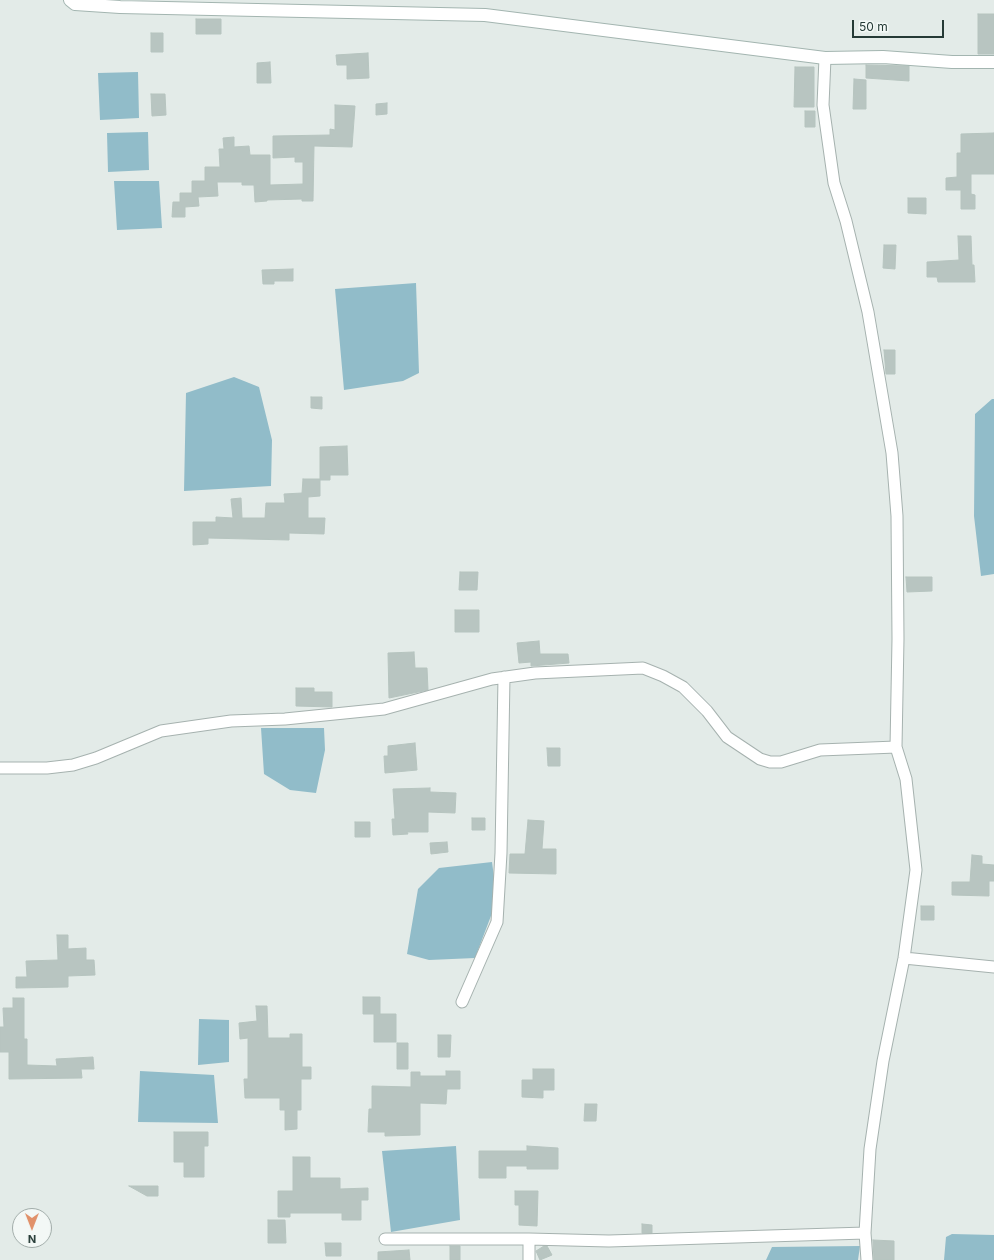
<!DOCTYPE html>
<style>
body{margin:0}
#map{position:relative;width:994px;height:1260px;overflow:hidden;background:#e3ebe8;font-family:Inter,sans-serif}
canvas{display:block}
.north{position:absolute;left:12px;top:1208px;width:40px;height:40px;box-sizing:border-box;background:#f3f8f6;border:1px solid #a1aca9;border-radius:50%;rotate:180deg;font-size:11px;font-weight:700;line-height:16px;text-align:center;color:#253a36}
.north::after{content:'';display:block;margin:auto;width:14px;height:18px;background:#e1916a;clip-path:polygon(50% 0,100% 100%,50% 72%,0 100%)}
.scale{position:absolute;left:852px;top:20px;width:92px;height:18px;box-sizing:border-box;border:2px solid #253a36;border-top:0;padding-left:5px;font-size:12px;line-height:14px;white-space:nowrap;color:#253a36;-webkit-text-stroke:3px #f3f8f6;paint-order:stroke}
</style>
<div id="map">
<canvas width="994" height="1260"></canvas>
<div class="north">N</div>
<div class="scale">50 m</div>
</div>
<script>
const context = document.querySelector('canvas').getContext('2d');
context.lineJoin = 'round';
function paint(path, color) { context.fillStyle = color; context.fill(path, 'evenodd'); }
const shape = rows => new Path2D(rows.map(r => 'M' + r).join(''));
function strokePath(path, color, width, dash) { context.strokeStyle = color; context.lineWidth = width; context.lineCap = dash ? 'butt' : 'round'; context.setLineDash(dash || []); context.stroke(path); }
paint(shape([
 [138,72,139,118,100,120,98,73],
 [148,132,149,170,108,172,107,133],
 [114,181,159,181,162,228,117,230],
 [416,283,419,373,403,381,344,390,335,289],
 [234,377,259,387,272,440,271,486,184,491,186,393],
 [992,399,994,399,994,574,981,576,974,516,975,414],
 [261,728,324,728,325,750,316,793,290,790,264,774],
 [492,862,497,900,475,958,429,960,407,954,418,889,439,868],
 [199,1019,229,1020,229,1062,198,1065],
 [140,1071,214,1075,218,1123,138,1122],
 [456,1146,460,1220,391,1232,382,1151],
 [952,1234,994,1235,994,1260,944,1260,946,1237],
 [860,1246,858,1260,766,1260,772,1247]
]), '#91bcc9');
const building = shape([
 [978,14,994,14,994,54,978,54,978,14],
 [196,19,221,19,221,34,196,34,196,19],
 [151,33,163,33,163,52,151,52,151,33],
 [368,53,369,78,347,79,347,65,337,65,336,55,368,53],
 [270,62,271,83,257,83,257,63,270,62],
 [866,65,909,66,909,81,866,78,866,65],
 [795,67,814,67,814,107,794,107,795,67],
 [854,79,866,80,866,109,853,109,854,79],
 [151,94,165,94,166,115,152,116,151,94],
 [387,103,387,114,376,115,376,104,387,103],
 [335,105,355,106,352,147,314,146,313,201,302,201,302,199,267,200,267,201,255,202,254,185,242,185,242,182,217,182,218,196,198,197,199,206,185,207,185,217,172,217,173,202,180,202,180,193,192,193,192,181,205,181,205,167,220,167,219,149,224,149,223,138,234,137,234,147,249,146,250,155,270,155,270,185,303,184,303,162,295,162,295,157,273,158,273,136,330,135,330,129,335,130,335,105],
 [805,111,815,111,815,127,805,127,805,111],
 [994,133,994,174,971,174,971,194,975,195,975,209,961,209,961,190,946,190,946,178,957,177,957,153,961,153,961,134,994,133],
 [908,198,926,198,926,214,908,213,908,198],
 [958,236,971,236,972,265,974,265,975,282,938,282,937,277,927,277,927,262,959,260,958,236],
 [884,245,896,245,895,269,883,268,884,245],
 [293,269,293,281,274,281,274,284,263,284,262,270,293,269],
 [884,350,895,350,895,374,886,374,884,350],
 [311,397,322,397,322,409,311,408,311,397],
 [347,446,348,475,330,475,330,480,320,480,320,447,347,446],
 [303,479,320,479,320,496,308,497,308,518,325,518,324,534,289,533,289,540,208,538,208,544,193,545,193,522,216,522,216,517,233,518,231,499,241,498,242,518,265,518,266,503,285,503,284,494,302,493,303,479],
 [460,572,478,572,477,590,459,590,460,572],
 [906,577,932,577,932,591,907,592,906,577],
 [455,610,479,610,479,632,455,632,455,610],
 [539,641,540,654,568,654,569,663,531,666,531,662,519,663,517,643,539,641],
 [414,652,415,668,427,668,428,690,389,698,388,653,414,652],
 [296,688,314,688,314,692,332,692,332,707,296,706,296,688],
 [415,743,417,770,385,773,384,756,388,756,388,746,415,743],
 [547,748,560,748,560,766,548,766,547,748],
 [430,788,430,792,456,793,455,813,428,812,428,832,407,832,408,834,393,835,392,819,395,819,393,789,430,788],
 [472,818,485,818,485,830,472,830,472,818],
 [528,820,544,821,542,849,556,849,556,874,509,873,510,854,525,854,528,820],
 [355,822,370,822,370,837,355,837,355,822],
 [447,842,448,852,431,854,430,843,447,842],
 [972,855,982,856,982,864,994,865,994,881,989,881,989,896,952,895,952,882,970,882,972,855],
 [921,906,934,906,934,920,921,920,921,906],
 [57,935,68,935,68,949,86,948,86,960,94,960,95,975,68,976,68,987,16,988,16,977,27,977,26,961,58,960,57,935],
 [363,997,380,997,380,1014,396,1014,396,1042,374,1042,374,1014,363,1014,363,997],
 [13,998,24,998,24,1039,27,1039,27,1065,57,1066,56,1059,93,1057,94,1069,81,1069,82,1078,9,1079,9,1052,0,1052,0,1027,4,1027,3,1008,13,1008,13,998],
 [256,1006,267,1006,268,1038,290,1038,290,1034,302,1034,302,1067,311,1067,311,1079,301,1079,301,1110,297,1110,297,1129,285,1130,285,1110,280,1110,280,1098,245,1098,244,1079,248,1079,248,1038,240,1039,239,1023,257,1021,256,1006],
 [438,1035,451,1035,450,1057,438,1057,438,1035],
 [397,1043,408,1043,408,1069,397,1069,397,1043],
 [533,1069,554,1069,554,1090,543,1090,543,1098,522,1097,522,1080,533,1080,533,1069],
 [446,1071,460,1071,460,1089,447,1089,446,1104,420,1103,420,1135,385,1136,385,1132,368,1132,369,1109,372,1109,372,1086,411,1087,411,1072,420,1072,420,1076,446,1076,446,1071],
 [585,1104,597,1104,596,1121,584,1121,585,1104],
 [174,1132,208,1132,208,1146,204,1146,204,1177,184,1177,184,1162,174,1162,174,1132],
 [527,1146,558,1148,558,1169,527,1169,527,1166,506,1166,506,1178,479,1178,479,1151,527,1151,527,1146],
 [293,1157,310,1157,310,1178,340,1178,340,1189,368,1188,368,1200,361,1200,361,1220,342,1220,342,1213,290,1213,290,1217,278,1217,278,1191,293,1191,293,1157],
 [129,1186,158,1186,158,1196,147,1196,129,1186],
 [515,1191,538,1191,537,1226,519,1225,519,1205,515,1205,515,1191],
 [268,1220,285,1220,286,1243,268,1243,268,1220],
 [642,1224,652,1225,652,1233,642,1233,642,1224],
 [873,1240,894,1241,894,1260,874,1260,873,1240],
 [325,1243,341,1243,341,1256,326,1256,325,1243],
 [450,1246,460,1246,460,1260,450,1260,450,1246],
 [544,1246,547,1246,552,1255,540,1260,536,1251,544,1246],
 [409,1250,410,1260,378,1260,378,1252,409,1250]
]);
paint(building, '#b8c5c1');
strokePath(building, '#b6c4bf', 1);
const minor = shape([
 [825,58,823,105,834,183,846,221,868,312,892,453,897,516,898,639,896,747],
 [0,768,47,768,73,765,96,758,161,731,231,721,285,719,384,709,492,679,535,673,643,668,663,676,683,687,707,711,727,737,760,759,770,762,781,762,820,750,896,747,906,779,916,870,904,958,883,1061,870,1149,865,1233,867,1260],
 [904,958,994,967],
 [462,1002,497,922,501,853,504,677],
 [385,1239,529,1239],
 [529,1260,529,1239,609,1241,865,1233]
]);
const secondary = shape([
 [70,0,75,4,120,7,485,15,825,58,883,57,952,62,994,62]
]);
strokePath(minor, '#a6b2af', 13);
strokePath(secondary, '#a3b5b0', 14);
strokePath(minor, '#fff', 11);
strokePath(secondary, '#fff', 12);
</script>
